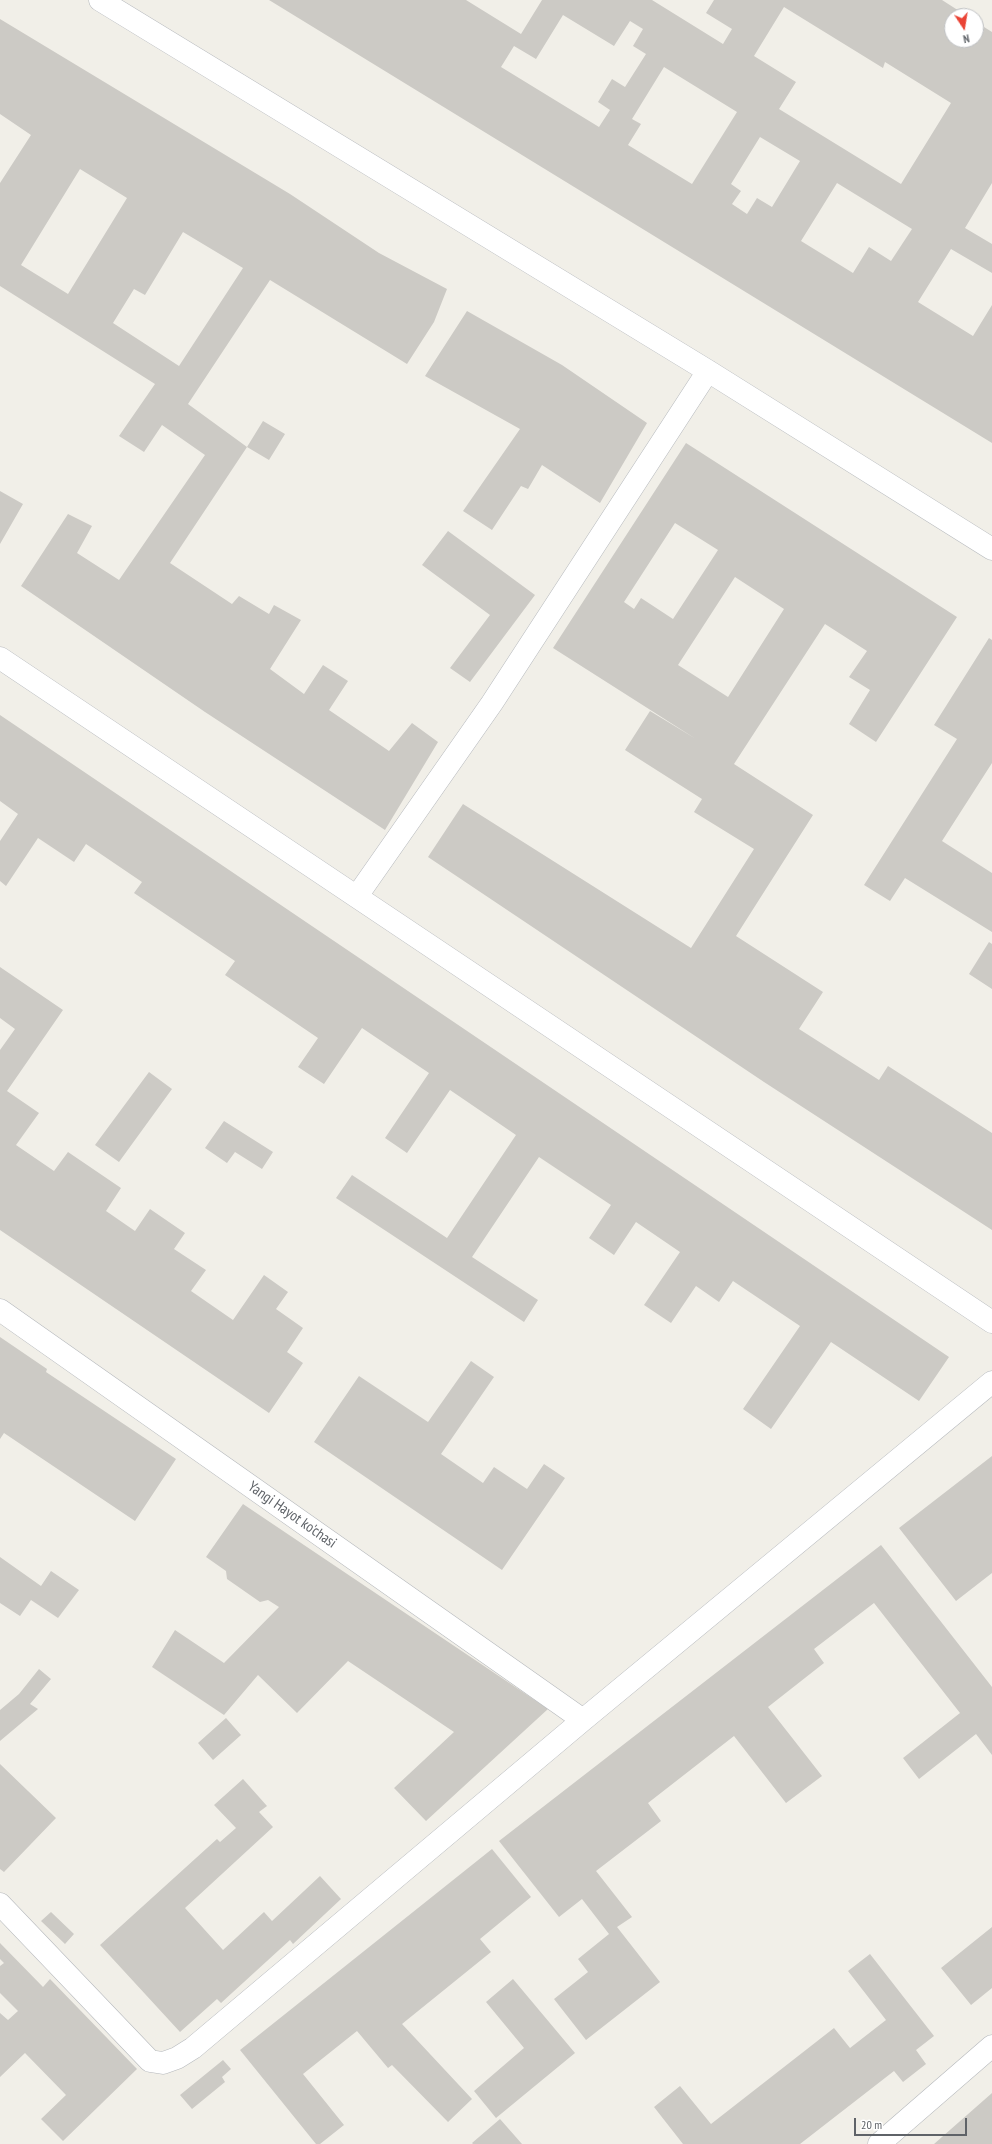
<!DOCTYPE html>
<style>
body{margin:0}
#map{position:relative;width:992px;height:2144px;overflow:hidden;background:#f1efe8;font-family:"PT Sans Narrow",sans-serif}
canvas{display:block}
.north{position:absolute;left:944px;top:8px;width:40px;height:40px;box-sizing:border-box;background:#fff;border:1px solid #bfc1c3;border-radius:50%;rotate:168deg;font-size:11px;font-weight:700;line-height:16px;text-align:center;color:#5f6368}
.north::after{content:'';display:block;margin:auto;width:14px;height:18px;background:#ea4335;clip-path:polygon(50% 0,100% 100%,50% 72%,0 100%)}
.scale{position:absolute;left:854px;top:2118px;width:113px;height:18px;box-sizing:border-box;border:2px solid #5f6368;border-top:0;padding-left:5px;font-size:12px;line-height:14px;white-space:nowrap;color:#5f6368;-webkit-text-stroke:3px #fff;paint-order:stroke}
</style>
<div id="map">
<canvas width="992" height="2144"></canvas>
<div class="north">N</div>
<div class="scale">20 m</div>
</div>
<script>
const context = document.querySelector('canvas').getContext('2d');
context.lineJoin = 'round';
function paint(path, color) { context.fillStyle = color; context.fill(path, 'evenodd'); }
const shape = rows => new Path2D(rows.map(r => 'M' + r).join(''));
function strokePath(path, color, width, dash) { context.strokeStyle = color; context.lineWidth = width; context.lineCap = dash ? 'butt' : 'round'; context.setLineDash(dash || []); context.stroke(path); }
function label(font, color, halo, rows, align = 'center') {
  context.font = font + ' "PT Sans Narrow",sans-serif'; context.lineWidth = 3.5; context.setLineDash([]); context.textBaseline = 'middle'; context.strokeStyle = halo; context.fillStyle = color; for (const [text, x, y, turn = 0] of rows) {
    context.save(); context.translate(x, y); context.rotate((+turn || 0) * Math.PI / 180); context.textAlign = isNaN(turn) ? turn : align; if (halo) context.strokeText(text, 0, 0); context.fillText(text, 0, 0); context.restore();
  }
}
paint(shape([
 [269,0,466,0,521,34,542,0,652,0,723,44,732,29,706,13,714,0,942,0,967,16,952,16,952,40,976,40,976,22,992,32,992,183,965,228,992,244,992,273,951,249,918,302,973,336,992,305,992,443],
 [784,7,883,68,885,62,951,103,901,184,779,109,796,82,754,56],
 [563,15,614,46,630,21,643,29,633,46,646,54,625,87,612,79,598,102,610,110,599,127,501,67,514,46,536,59],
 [664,67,737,112,692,184,628,145,641,124,632,119],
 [760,137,800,161,772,207,757,198,747,214,732,204,741,191,731,184],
 [837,183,912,229,891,261,869,247,853,273,801,241],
 [0,19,290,194,379,253,447,289,434,322,407,364,270,280,188,404,247,447,170,563,232,604,239,596,269,614,274,605,301,620,270,669,304,694,323,665,348,681,329,710,389,751,412,723,438,742,385,830,205,712,21,586,68,514,92,526,77,553,119,580,205,455,162,425,144,452,119,436,155,384,0,286,0,183,31,135,0,114],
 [80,169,127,198,68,294,21,265],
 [183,232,243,268,179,366,113,323,134,289,145,295],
 [467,311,562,365,647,423,600,503,542,465,528,489,521,486,492,530,463,511,520,429,425,376],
 [263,421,285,434,269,460,247,447],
 [686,443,957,617,876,742,849,724,870,690,849,677,867,651,825,624,734,764,813,815,736,936,823,992,799,1029,879,1080,888,1066,992,1133,992,1230,764,1082,428,857,463,804,691,948,754,849,694,812,702,799,625,750,650,711,696,739,553,648],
 [675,523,718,550,673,619,641,598,634,609,624,602],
 [735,577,784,609,728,697,678,665],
 [0,491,23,504,0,544],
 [448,531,535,595,470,682,450,668,490,615,422,565],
 [989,638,992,640,992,763,942,841,992,873,992,932,905,878,890,901,864,885,957,739,934,725],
 [0,715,949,1357,919,1401,831,1342,771,1429,743,1409,800,1326,733,1281,719,1302,696,1286,671,1323,644,1305,680,1252,636,1222,614,1255,589,1238,611,1205,539,1157,472,1257,538,1300,524,1322,336,1198,352,1175,447,1238,516,1135,450,1090,407,1153,385,1138,429,1073,362,1028,324,1084,298,1067,318,1038,225,975,235,961,134,893,142,882,86,844,74,862,38,838,6,886,0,881,0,841,18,814,0,801],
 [989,942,992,944,992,989,969,974],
 [0,967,63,1010,7,1091,39,1113,16,1145,54,1171,68,1152,121,1188,106,1211,135,1231,150,1209,185,1233,174,1249,206,1270,191,1291,233,1320,264,1275,288,1292,276,1309,303,1328,287,1352,303,1363,269,1413,0,1230,0,1050,15,1029,0,1018],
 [149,1072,172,1089,119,1162,95,1145],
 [224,1121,273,1152,262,1169,235,1152,227,1163,205,1148],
 [0,1337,47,1369,46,1372,176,1459,135,1521,4,1433,0,1439],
 [471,1361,494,1377,441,1454,483,1483,494,1467,527,1489,544,1464,565,1478,502,1570,314,1442,359,1376,428,1422],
 [992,1456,992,1573,956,1601,899,1528],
 [243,1504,548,1709,426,1821,394,1788,454,1732,348,1661,297,1713,258,1675,224,1715,152,1667,175,1630,224,1663,279,1607,268,1600,260,1602,227,1579,226,1571,206,1557],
 [881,1545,992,1687,992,1755,976,1734,919,1779,903,1758,960,1713,874,1603,814,1649,824,1663,768,1707,822,1776,786,1803,734,1736,648,1803,661,1821,596,1871,632,1917,617,1927,660,1982,586,2040,554,1999,588,1972,578,1959,609,1934,582,1899,559,1917,499,1841],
 [0,1557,41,1586,51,1571,79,1590,58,1618,31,1600,20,1616,0,1603],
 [39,1669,51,1679,30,1704,38,1709,0,1741,0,1710,19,1694],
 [226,1718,241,1735,213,1760,198,1743],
 [0,1764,56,1818,4,1872,0,1869],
 [243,1779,267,1806,259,1812,273,1827,185,1908,223,1950,264,1912,272,1921,320,1876,341,1899,293,1944,290,1940,221,2003,217,1999,180,2032,100,1945,217,1839,220,1842,236,1828,214,1805],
 [492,1849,531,1897,480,1939,491,1952,402,2024,472,2099,448,2122,392,2065,388,2068,357,2031,303,2074,344,2125,320,2144,316,2144,240,2050],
 [51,1912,74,1934,65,1944,41,1921],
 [992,1927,992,1988,971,2005,941,1968],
 [0,1943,43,1987,50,1979,137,2069,63,2141,41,2119,66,2095,25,2053,0,2077,0,2013,8,2020,18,2011,0,1993,0,1966,4,1963,0,1959],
 [870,1954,934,2036,916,2050,926,2064,903,2082,894,2071,800,2144,683,2144,654,2107,680,2086,711,2124,834,2028,850,2048,886,2020,848,1971],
 [513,1979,575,2053,496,2118,474,2091,524,2048,486,2002],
 [223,2060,231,2069,222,2077,225,2082,192,2109,180,2095],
 [992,2093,992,2144,934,2144],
 [500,2119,522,2144,473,2144,472,2143]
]), '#cccac5');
const minor = shape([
 [100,0,708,371,992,549],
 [0,658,992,1322],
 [357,896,492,703,708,371],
 [0,1310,583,1720],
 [0,1904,150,2061,163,2063,177,2058,193,2048,583,1720,992,1382],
 [879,2144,992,2046]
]);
strokePath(minor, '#b5b8bc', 23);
strokePath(minor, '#fff', 22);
label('15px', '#5f6368', '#fff', [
 ["Yangi Hayot ko'chasi",292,1515,35]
]);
</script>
